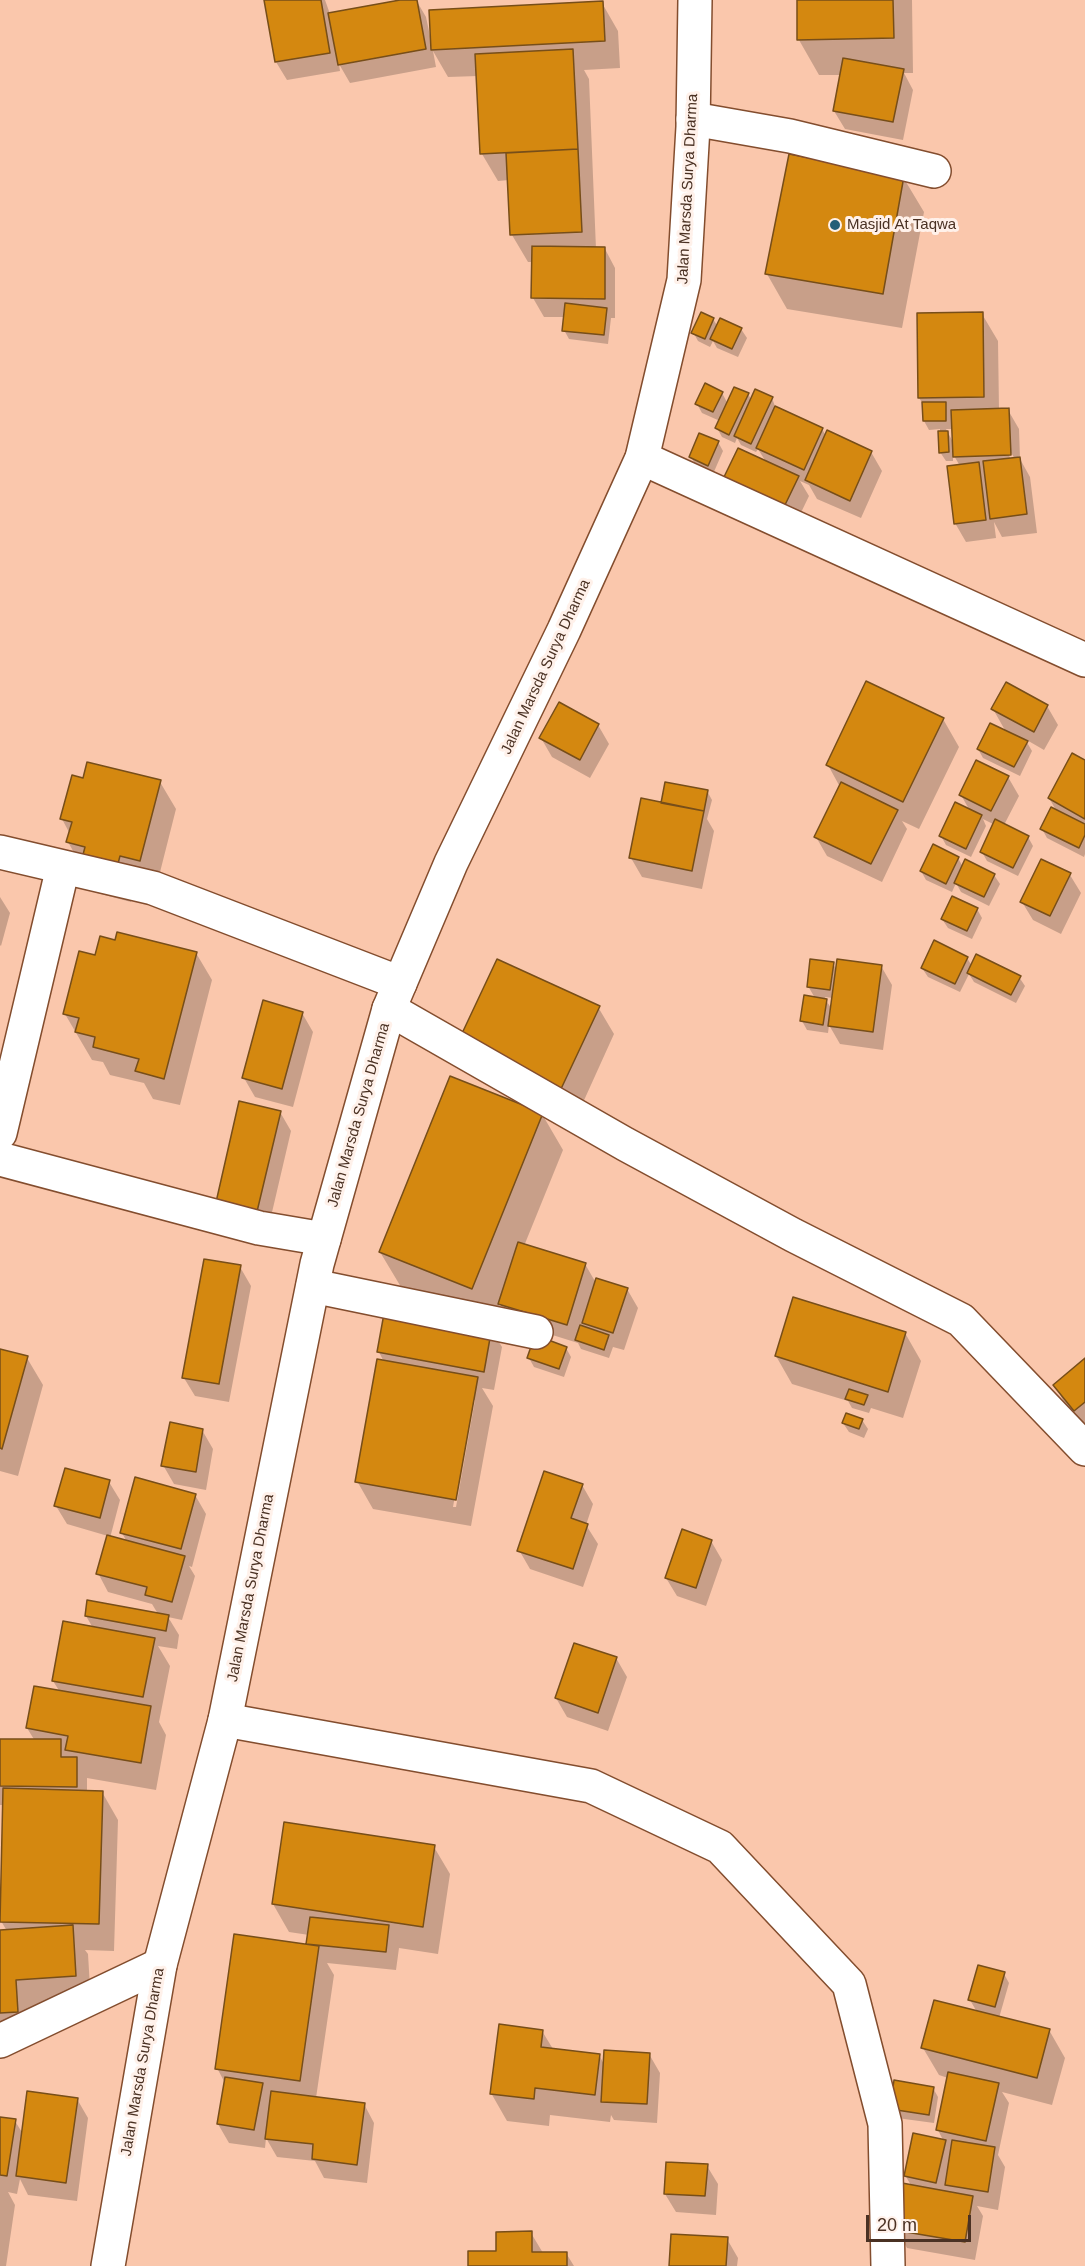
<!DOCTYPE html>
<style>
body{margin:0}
#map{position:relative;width:1085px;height:2266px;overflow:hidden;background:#fac7ac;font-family:Helvetica,sans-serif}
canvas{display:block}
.scale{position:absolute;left:866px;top:2215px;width:105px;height:27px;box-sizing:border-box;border:3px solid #4a3123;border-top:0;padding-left:8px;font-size:18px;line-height:21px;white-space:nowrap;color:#4a3123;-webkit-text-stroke:4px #fff1ea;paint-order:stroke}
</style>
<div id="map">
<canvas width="1085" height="2266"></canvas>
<div class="scale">20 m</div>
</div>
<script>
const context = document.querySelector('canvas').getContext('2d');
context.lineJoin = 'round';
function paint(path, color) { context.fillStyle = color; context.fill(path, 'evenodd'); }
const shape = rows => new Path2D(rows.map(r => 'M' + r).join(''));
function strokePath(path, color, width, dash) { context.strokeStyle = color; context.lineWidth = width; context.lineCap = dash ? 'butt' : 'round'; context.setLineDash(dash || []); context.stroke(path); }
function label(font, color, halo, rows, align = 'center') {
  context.font = font + ' Helvetica,sans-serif'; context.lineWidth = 6; context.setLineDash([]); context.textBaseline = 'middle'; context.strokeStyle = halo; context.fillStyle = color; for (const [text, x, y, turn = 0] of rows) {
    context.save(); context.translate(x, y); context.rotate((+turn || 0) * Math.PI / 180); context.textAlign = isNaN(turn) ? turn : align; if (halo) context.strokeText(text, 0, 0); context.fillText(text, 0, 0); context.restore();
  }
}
paint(shape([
 [265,0,325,0,330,14,416,0,426,17,430,36,602,3,618,31,620,68,584,70,589,79,596,249,605,249,615,268,615,318,611,318,608,344,569,339,564,330,565,317,544,317,533,298,533,262,528,262,512,235,509,180,498,181,482,154,478,76,448,77,433,51,436,67,350,83,339,64,340,71,287,80,276,62],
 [798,0,912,0,913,73,904,73,913,90,903,140,845,129,834,111,842,75,819,75,799,40],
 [903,177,924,212,902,328,787,309,767,274],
 [982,314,998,341,999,410,1008,410,1019,429,1020,459,1030,477,1037,533,1002,537,994,522,996,538,966,542,955,523,960,466,953,454,953,461,946,461,940,452,940,429,929,430,924,421,924,405,919,398],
 [946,429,954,429,954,444],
 [1008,448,1015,459,1011,459,1005,449],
 [713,319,718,327,741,329,747,338,738,357,717,348,713,341,710,347,698,341,693,332],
 [722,393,728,404,748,394,752,401,772,398,776,409,822,429,826,436,871,452,882,471,861,518,817,499,809,485,800,481,809,496,795,525,736,498,766,462,758,449,756,452,741,445,737,438,735,443,722,437,717,428,720,421,702,413,697,404],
 [718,442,723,451,713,474,696,466,691,457],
 [1047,706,1058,725,1044,750,1025,739,1032,751,1020,776,983,758,978,749,1006,732,993,709],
 [943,719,959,747,919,829,902,821,907,829,882,882,827,856,816,837,840,787,828,765],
 [598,725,609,744,590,778,552,757,541,738],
 [1085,762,1085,854,1084,857,1047,838,1042,829,1057,812,1049,798],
 [1008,777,1019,796,1004,825,1028,837,1033,846,1018,876,987,861,982,852,995,825,983,819,986,826,971,857,946,845,941,836,970,811,961,795],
 [84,780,160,782,176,809,156,888,136,883,131,902,97,893,68,842,70,834,62,819],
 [707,791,712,800,707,819,714,831,702,889,642,877,631,858,662,804],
 [958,858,963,867,994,875,1000,884,989,906,961,892,956,883,952,892,926,880,921,871],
 [1070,875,1081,893,1061,934,1033,920,1022,902],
 [0,897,10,913,1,946,0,945],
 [977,909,982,918,972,939,948,928,942,919],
 [196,953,212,980,180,1105,153,1099,144,1083,110,1075,103,1062,92,1060,65,1014,96,957],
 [967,958,972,966,1019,977,1025,986,1016,1003,974,982,969,974,960,992,928,977,922,968],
 [833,964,837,970,881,966,892,985,883,1050,840,1044,829,1025,828,1033,807,1030,802,1021,815,998,808,986],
 [825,997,833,998,832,1009,827,1002],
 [598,1007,614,1034,576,1118,475,1071],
 [302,1013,313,1032,293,1107,255,1097,244,1078],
 [280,1112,291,1131,266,1238,226,1229],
 [542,1114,563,1150,524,1246,585,1264,596,1283,627,1289,638,1308,624,1350,613,1347,609,1358,581,1349,578,1343,511,1322,500,1304,492,1324,401,1287,380,1252],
 [240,1267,251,1286,229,1402,195,1396,184,1378],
 [491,1329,502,1347,494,1390,482,1388,493,1406,471,1526,373,1509,357,1481,384,1362,379,1352],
 [472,1400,475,1400,456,1507,453,1507],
 [905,1333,921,1361,903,1418,871,1408,869,1413,852,1408,848,1401,792,1384,776,1356],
 [566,1348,571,1357,564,1377,534,1367,529,1358],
 [0,1350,27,1358,43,1385,18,1476,0,1471],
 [1085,1360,1085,1427,1065,1404,1055,1385],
 [862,1420,868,1429,864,1438,849,1432,843,1423],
 [202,1430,213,1449,206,1490,174,1484,163,1465],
 [109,1482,120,1500,110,1538,127,1542,122,1533,195,1495,206,1514,192,1567,189,1566,195,1576,182,1620,168,1617,179,1635,177,1649,158,1646,170,1666,159,1722,166,1735,156,1790,87,1778,87,1792,102,1792,118,1820,114,1951,85,1950,88,1954,91,2004,31,2008,33,2039,0,2041,0,1932,7,1931,1,1921,4,1805,0,1805,0,1741,35,1741,27,1728,60,1692,53,1681,93,1628,86,1616,158,1614,152,1604,108,1592,98,1573,108,1536,67,1524,56,1506],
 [582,1485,593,1504,586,1525,598,1544,583,1587,530,1569,519,1550],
 [711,1541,722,1560,706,1606,677,1596,666,1578],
 [616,1658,627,1677,608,1731,567,1717,556,1698],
 [434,1847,450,1874,438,1954,399,1948,396,1970,327,1963,334,1975,316,2098,364,2104,374,2123,367,2183,324,2178,315,2161,277,2157,266,2138,265,2148,229,2143,218,2124,225,2083,217,2068,309,1946,309,1935,289,1932,273,1904],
 [1004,1974,1009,1983,999,2018,1049,2030,1065,2058,1052,2105,1002,2092,1009,2103,998,2155,1005,2167,998,2210,977,2206,983,2216,975,2260,907,2248,896,2229,912,2187,905,2175,944,2142,938,2130,948,2078,939,2075,923,2048,977,2012,970,2000],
 [542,2031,553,2049,599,2055,605,2066,649,2054,660,2073,657,2123,614,2120,611,2115,610,2122,550,2115,549,2126,507,2121,491,2093],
 [933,2088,938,2097,934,2123,897,2118,891,2109],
 [77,2099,88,2118,77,2201,28,2195,20,2179,17,2194,8,2192,15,2205,6,2266,0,2266,0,2118,15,2121,23,2134],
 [707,2166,718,2184,716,2215,676,2212,665,2194],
 [531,2233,543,2253,566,2253,574,2266,470,2266],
 [727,2239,738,2258,737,2266,671,2266]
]), '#0003');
const building = shape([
 [264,0,321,0,330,53,275,62,264,0],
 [400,0,417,0,426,49,338,65,328,13,400,0],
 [797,0,893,0,894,38,797,40,797,0],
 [603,1,605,41,431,50,429,10,603,1],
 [573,49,578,149,480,154,475,54,573,49],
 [843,58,904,69,893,122,833,111,843,58],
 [578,149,582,232,510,235,506,153,578,149],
 [789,154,904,176,883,294,765,274,789,154],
 [532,246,605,247,605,299,531,298,532,246],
 [565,303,607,308,604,335,562,331,565,303],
 [701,312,714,318,705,339,691,333,701,312],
 [983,312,984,397,918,398,917,313,983,312],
 [720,318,742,328,732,349,710,339,720,318],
 [705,383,723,392,713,412,695,404,705,383],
 [734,387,749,393,729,435,715,428,734,387],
 [755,389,773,397,751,444,734,436,755,389],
 [922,402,946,402,946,421,923,421,922,402],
 [775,406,823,428,804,470,756,448,775,406],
 [1009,408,1011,455,953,457,951,410,1009,408],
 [827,430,872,451,850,501,805,480,827,430],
 [938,431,948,431,949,452,939,453,938,431],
 [699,433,719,441,708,466,689,457,699,433],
 [738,448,799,476,784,507,723,479,738,448],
 [1020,457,1027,514,990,519,983,461,1020,457],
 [979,462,986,520,954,524,947,466,979,462],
 [866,681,944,718,903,802,826,765,866,681],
 [1006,682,1048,705,1034,732,991,709,1006,682],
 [559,702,599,724,580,760,539,738,559,702],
 [990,723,1028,741,1014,767,977,749,990,723],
 [1072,753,1085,760,1085,819,1048,798,1072,753],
 [976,760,1009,776,991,811,959,795,976,760],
 [87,762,161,780,140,861,120,856,115,875,80,866,85,847,66,842,72,822,60,819,72,775,83,778,87,762],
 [665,782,708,790,704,811,661,803,665,782],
 [841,782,898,810,871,864,814,837,841,782],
 [641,798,704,811,692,871,629,858,641,798],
 [955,802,982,815,966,849,939,836,955,802],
 [1051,807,1085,824,1085,835,1079,848,1040,829,1051,807],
 [995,819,1029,836,1013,868,980,852,995,819],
 [933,844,959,857,946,884,920,871,933,844],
 [965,859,995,874,984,897,954,883,965,859],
 [1041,859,1071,873,1050,916,1020,902,1041,859],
 [952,896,978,908,967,931,941,919,952,896],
 [117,932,197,952,164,1079,135,1071,139,1059,93,1047,95,1037,75,1032,79,1018,63,1014,79,951,95,955,100,936,115,940,117,932],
 [934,940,968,957,955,984,921,968,934,940],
 [976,954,1021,976,1011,995,967,973,976,954],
 [497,959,600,1006,560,1091,457,1044,497,959],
 [810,959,834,962,830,990,807,987,810,959],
 [837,959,882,965,873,1032,828,1026,837,959],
 [804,995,827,999,823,1025,800,1021,804,995],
 [263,1000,303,1012,282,1089,242,1078,263,1000],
 [450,1076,543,1113,472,1289,379,1252,450,1076],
 [239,1101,281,1111,255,1220,214,1211,239,1101],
 [518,1242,586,1263,567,1325,498,1304,518,1242],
 [204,1259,241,1265,219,1384,182,1378,204,1259],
 [596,1278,628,1288,613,1333,582,1323,596,1278],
 [793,1297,906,1332,888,1392,775,1356,793,1297],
 [385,1308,492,1327,484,1372,377,1352,385,1308],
 [580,1325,609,1335,604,1350,575,1340,580,1325],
 [535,1335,567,1347,559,1369,527,1358,535,1335],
 [0,1349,28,1356,2,1449,0,1448,0,1349],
 [1085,1358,1085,1402,1074,1411,1053,1385,1085,1358],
 [377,1359,478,1377,456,1500,355,1482,377,1359],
 [849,1389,868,1395,864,1405,845,1399,849,1389],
 [846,1413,863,1419,859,1429,842,1423,846,1413],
 [170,1422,203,1429,196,1472,161,1466,170,1422],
 [65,1468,110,1480,100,1518,54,1506,65,1468],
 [544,1471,583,1484,571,1518,588,1524,573,1569,517,1551,544,1471],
 [135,1477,196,1494,181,1549,120,1533,135,1477],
 [682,1529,712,1540,696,1588,665,1578,682,1529],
 [107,1535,185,1556,172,1602,145,1595,147,1587,96,1574,107,1535],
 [87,1600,169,1615,166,1631,85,1616,87,1600],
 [63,1621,155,1638,143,1697,52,1681,63,1621],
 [574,1643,617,1657,598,1713,555,1698,574,1643],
 [34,1686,151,1706,141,1763,65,1750,68,1736,26,1728,34,1686],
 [0,1739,61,1739,61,1757,77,1757,77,1787,0,1786,0,1739],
 [3,1788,103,1791,99,1924,0,1922,3,1788],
 [284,1822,435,1845,423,1927,272,1904,284,1822],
 [310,1917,389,1925,386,1952,306,1944,310,1917],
 [73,1925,76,1976,16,1980,18,2012,0,2013,0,1930,73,1925],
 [234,1934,319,1946,300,2081,215,2069,234,1934],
 [978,1965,1005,1972,995,2007,968,2000,978,1965],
 [934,2000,1050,2029,1037,2078,921,2048,934,2000],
 [499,2024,543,2030,541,2047,600,2054,595,2095,535,2088,534,2099,490,2094,499,2024],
 [604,2050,650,2053,647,2104,601,2102,604,2050],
 [948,2072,999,2083,986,2141,936,2130,948,2072],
 [225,2077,263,2083,254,2130,217,2124,225,2077],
 [894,2080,934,2087,929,2115,890,2109,894,2080],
 [27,2091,78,2098,66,2183,16,2176,27,2091],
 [271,2091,365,2103,357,2165,312,2159,313,2144,265,2139,271,2091],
 [0,2117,16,2119,7,2176,0,2175,0,2117],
 [913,2133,946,2140,936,2183,904,2176,913,2133],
 [952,2140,995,2147,988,2192,945,2185,952,2140],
 [666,2162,708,2164,705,2196,664,2194,666,2162],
 [902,2183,973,2196,965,2242,894,2230,902,2183],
 [532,2231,532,2252,567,2252,567,2266,468,2266,468,2251,496,2251,496,2232,532,2231],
 [671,2234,728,2237,726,2266,669,2266,671,2234]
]);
paint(building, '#d48810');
strokePath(building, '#774e19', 1.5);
const minor = shape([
 [693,119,790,136,934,171],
 [642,458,1085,660],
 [0,852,153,888,400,983],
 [389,1009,625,1144,793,1235,961,1320,1085,1449],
 [0,1133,63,867],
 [0,1159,259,1228,324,1239],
 [313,1286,536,1332],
 [225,1720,591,1786,720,1847,849,1984,885,2124,888,2266],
 [0,2041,160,1965]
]);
const highway = shape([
 [108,2266,160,1965,225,1720,317,1264,389,1009,451,863,564,630,642,458,684,280,693,127,695,0]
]);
strokePath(minor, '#834d2e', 36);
strokePath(highway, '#834d2e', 36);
strokePath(minor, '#fff', 33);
strokePath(highway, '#fff', 33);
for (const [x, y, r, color] of [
 [835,225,6,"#255f78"]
]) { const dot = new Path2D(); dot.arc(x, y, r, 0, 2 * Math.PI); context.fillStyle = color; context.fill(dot); strokePath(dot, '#fff1ea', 2); }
label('15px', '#4a3123', '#fff1ea', [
 ["Jalan Marsda Surya Dharma",688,189,-87],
 ["Jalan Marsda Surya Dharma",546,667,-65],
 ["Jalan Marsda Surya Dharma",359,1115,-74],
 ["Jalan Marsda Surya Dharma",251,1588,-79],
 ["Jalan Marsda Surya Dharma",143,2062,-80]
]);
label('15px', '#4a3123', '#fff1ea', [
 ["Masjid At Taqwa",847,225]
], 'left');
</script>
